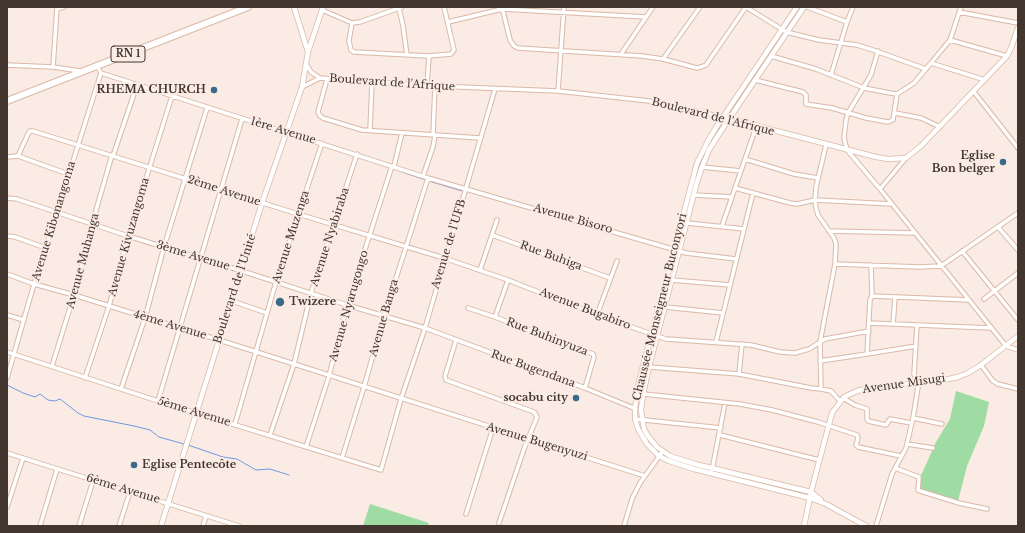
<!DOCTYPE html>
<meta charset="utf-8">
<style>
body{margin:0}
#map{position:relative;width:1025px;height:533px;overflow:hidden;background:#faebe4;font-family:"Libre Baskerville",serif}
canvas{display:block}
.frame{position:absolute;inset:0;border:8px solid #43362f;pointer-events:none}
</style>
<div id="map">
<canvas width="1025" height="533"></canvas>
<div class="frame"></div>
</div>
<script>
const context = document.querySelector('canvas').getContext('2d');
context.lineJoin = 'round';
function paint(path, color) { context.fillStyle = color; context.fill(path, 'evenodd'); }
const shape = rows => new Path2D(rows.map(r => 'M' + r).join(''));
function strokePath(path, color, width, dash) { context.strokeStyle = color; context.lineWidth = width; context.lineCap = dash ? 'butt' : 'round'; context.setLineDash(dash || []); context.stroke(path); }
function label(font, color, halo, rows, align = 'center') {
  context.font = font + ' "Libre Baskerville",serif'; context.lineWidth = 4; context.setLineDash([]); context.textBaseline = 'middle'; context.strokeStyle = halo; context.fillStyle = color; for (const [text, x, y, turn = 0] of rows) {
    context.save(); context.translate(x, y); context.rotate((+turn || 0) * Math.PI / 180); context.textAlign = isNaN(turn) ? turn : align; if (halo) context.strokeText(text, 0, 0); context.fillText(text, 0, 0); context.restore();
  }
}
paint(shape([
 [956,391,989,402,984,426,967,466,958,501,915,489,936,442,950,419],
 [370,504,429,523,428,526,363,526]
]), '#9edca4');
strokePath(shape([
 [402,172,426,180],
 [429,181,462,191],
 [7,385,23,393,35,397,40,394,48,400,55,401,60,399,78,413,84,416,134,426,150,430,159,437,184,444],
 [188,445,223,457,237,459,256,470,270,469,289,475]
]), '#7298e7', 1);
const minor = shape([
 [502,7,510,40,514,46,518,48,642,56,663,59,697,68,701,67,706,65,746,7],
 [746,7,786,32,819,40,857,45,873,50,926,69],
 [807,7,847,22],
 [399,8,403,26,407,55],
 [57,9,64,7],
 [322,10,352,23,360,22,402,7],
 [959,12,1018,23],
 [448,22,502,9,646,17],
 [352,23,349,41,351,50,354,52,429,56,451,54,454,50,444,7],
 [950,40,961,7],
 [878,51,871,75,848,113,846,120,844,138,847,150,880,189,1006,346,1018,350],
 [621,54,653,7],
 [771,56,816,69,864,88,890,93,897,94,908,87,914,83,931,63,985,80],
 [663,59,700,7],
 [931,63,950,40,1007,56],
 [306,64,311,72,320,78],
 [7,65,53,67,80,71],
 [53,67,57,7],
 [101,73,428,178,686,253,736,259],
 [831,75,847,22,853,7],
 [327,79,318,112,320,116,323,118,362,130,480,138],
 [755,80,803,92,806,95,806,104,832,108,866,118,888,122,893,120,897,94],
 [427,85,429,56],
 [302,87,320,78,435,86,558,91,649,101,723,117],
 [558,91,564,7],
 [974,92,1018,148],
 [895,113,921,118,940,127],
 [370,130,372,82],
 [433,135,435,86],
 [826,145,816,187,815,200,816,208,818,215,834,238,836,244,835,264],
 [18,156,28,134,30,131,33,131,298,214,444,258,508,280,597,315,666,339,751,345,780,352,795,353,809,349,825,339,869,331],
 [113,156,137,85],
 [7,157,18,156,68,174],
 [745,159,794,174,818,178],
 [394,166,402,133],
 [702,167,741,171],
 [423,176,433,147,435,135],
 [735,188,790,203,797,204,815,200,892,204],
 [880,189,906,158],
 [694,195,732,197],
 [7,198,17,199,128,236,242,271,347,305,425,328,585,388,636,409],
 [687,223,744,229],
 [722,226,756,127],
 [998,227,1018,250],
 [829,231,915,233],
 [492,235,610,278],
 [7,236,15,237,46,248],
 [962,251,1018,320],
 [871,265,872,296],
 [480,270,497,220],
 [7,274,34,284,74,295,219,340,645,476,663,451],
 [672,280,730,285],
 [984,299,1018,273],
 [232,301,267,313],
 [665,307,723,313],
 [468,308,495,317,593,354,594,357,585,388],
 [7,315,24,320],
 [597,315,617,261],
 [495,317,508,280],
 [869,323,917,325],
 [893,324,895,297],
 [456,340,445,376,446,380,534,412,537,417,524,449,499,523],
 [716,342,753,193],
 [916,346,867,354,870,300,872,296,969,300],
 [7,352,158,401,381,470,401,399,425,328,495,89],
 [820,361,867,354],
 [981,365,993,381,998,384,1018,389],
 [52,366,74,295,92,224,112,155],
 [649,367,739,374,811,388,821,389],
 [739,374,742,344],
 [7,378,34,284,101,73,97,66],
 [85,378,109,306,128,236,172,96],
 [121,389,145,318,164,247,207,108],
 [643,394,740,404,772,410,818,422,857,435,858,438,856,445,858,447,901,456],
 [843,398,855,405,867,409,867,419,868,421,886,425,890,419,911,423],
 [158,401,242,119],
 [840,401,831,391,821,389,820,342,835,264,920,267,941,266,1018,213],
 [913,418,942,424],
 [635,419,721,428],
 [235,424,276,282,322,143],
 [270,435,294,364,311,293,357,154],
 [720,435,819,460],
 [907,444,933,448],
 [306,447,329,376,347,305,392,166],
 [7,453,239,526],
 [342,458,364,387,384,316,428,178],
 [895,468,919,477,918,490,920,491,959,503,987,509],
 [712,470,725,403],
 [7,507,23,458],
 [466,514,493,428],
 [40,526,57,469],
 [79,526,93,481],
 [119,526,130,492],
 [203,526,206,516],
 [624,526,632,499,640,483,645,476],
 [876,526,892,474,906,448,913,418,918,387,917,382,914,374,917,325,991,328]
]);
const tertiary = shape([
 [294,7,308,52],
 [797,7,717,126,709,139,697,163,639,381,635,408,635,419,638,429,647,444,659,456,669,461,694,469,810,498,826,504,866,526],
 [804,7,717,137,709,150,702,167,697,182,649,367,643,394,641,410,644,429,648,436,657,447,670,456,695,464,811,492,821,500],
 [727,118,876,157,888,159,906,158,921,146,1007,56,1011,48,1018,28],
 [161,526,262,203,302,87,308,52,323,7],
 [804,526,811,492,832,413,844,397,857,391,869,388,944,380,958,377,968,373,981,365,1018,336]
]);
const trunk = shape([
 [7,101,248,7]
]);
strokePath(minor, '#dbb8a7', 5.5);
strokePath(tertiary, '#dbb8a7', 6);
strokePath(trunk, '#dbb8a7', 8);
strokePath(minor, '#fff', 3.5);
strokePath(tertiary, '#fff', 4.5);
strokePath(trunk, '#fff', 6);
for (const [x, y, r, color] of [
 [214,90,4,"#376b88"],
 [1003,162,4,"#376b88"],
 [280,302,5,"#376b88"],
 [576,398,4,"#376b88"],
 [134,465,4,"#376b88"]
]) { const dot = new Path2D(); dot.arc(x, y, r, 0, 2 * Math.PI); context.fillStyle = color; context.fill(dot); strokePath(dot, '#faebe4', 1.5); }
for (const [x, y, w] of [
 [128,54,34]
]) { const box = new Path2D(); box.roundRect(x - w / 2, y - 8, w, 16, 3); context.fillStyle = '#faebe4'; context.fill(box); strokePath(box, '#43362f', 1); }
label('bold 10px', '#43362f', null, [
 ["RN 1",128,54]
]);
label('11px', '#43362f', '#faebe4', [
 ["Boulevard de l'Afrique",392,83,4],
 ["Boulevard de l'Afrique",713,117,14],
 ["1ère Avenue",283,131,17],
 ["2ème Avenue",224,191,18],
 ["Avenue Bisoro",573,219,16],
 ["Avenue Kibonangoma",54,221,-73],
 ["Avenue Kivuzangoma",129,237,-74],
 ["Avenue Muzenga",291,237,-72],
 ["Avenue Nyabiraba",330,237,-72],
 ["Avenue de l'UFB",449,244,-73],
 ["3ème Avenue",193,256,17],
 ["Rue Buhiga",551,256,20],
 ["Avenue Muhanga",83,261,-75],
 ["Boulevard de l'Unité",235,289,-72],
 ["Avenue Nyarugongo",349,306,-74],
 ["Chaussée Monseigneur Buconyori",660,307,-76],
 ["Avenue Bugabiro",585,309,21],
 ["Avenue Banga",384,318,-74],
 ["4ème Avenue",170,325,17],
 ["Rue Buhinyuza",547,337,21],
 ["Rue Bugendana",533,369,20],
 ["Avenue Misugi",904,384,-8],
 ["5ème Avenue",194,412,17],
 ["Avenue Bugenyuzi",537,442,17],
 ["6ème Avenue",123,489,17]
]);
label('bold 11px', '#43362f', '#faebe4', [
 ["RHEMA CHURCH",206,90],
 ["Eglise",995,156],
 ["Bon belger",995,169],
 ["Twizere",289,302,"left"],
 ["socabu city",568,398],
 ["Eglise Pentecôte",142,465,"left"]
], 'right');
</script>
